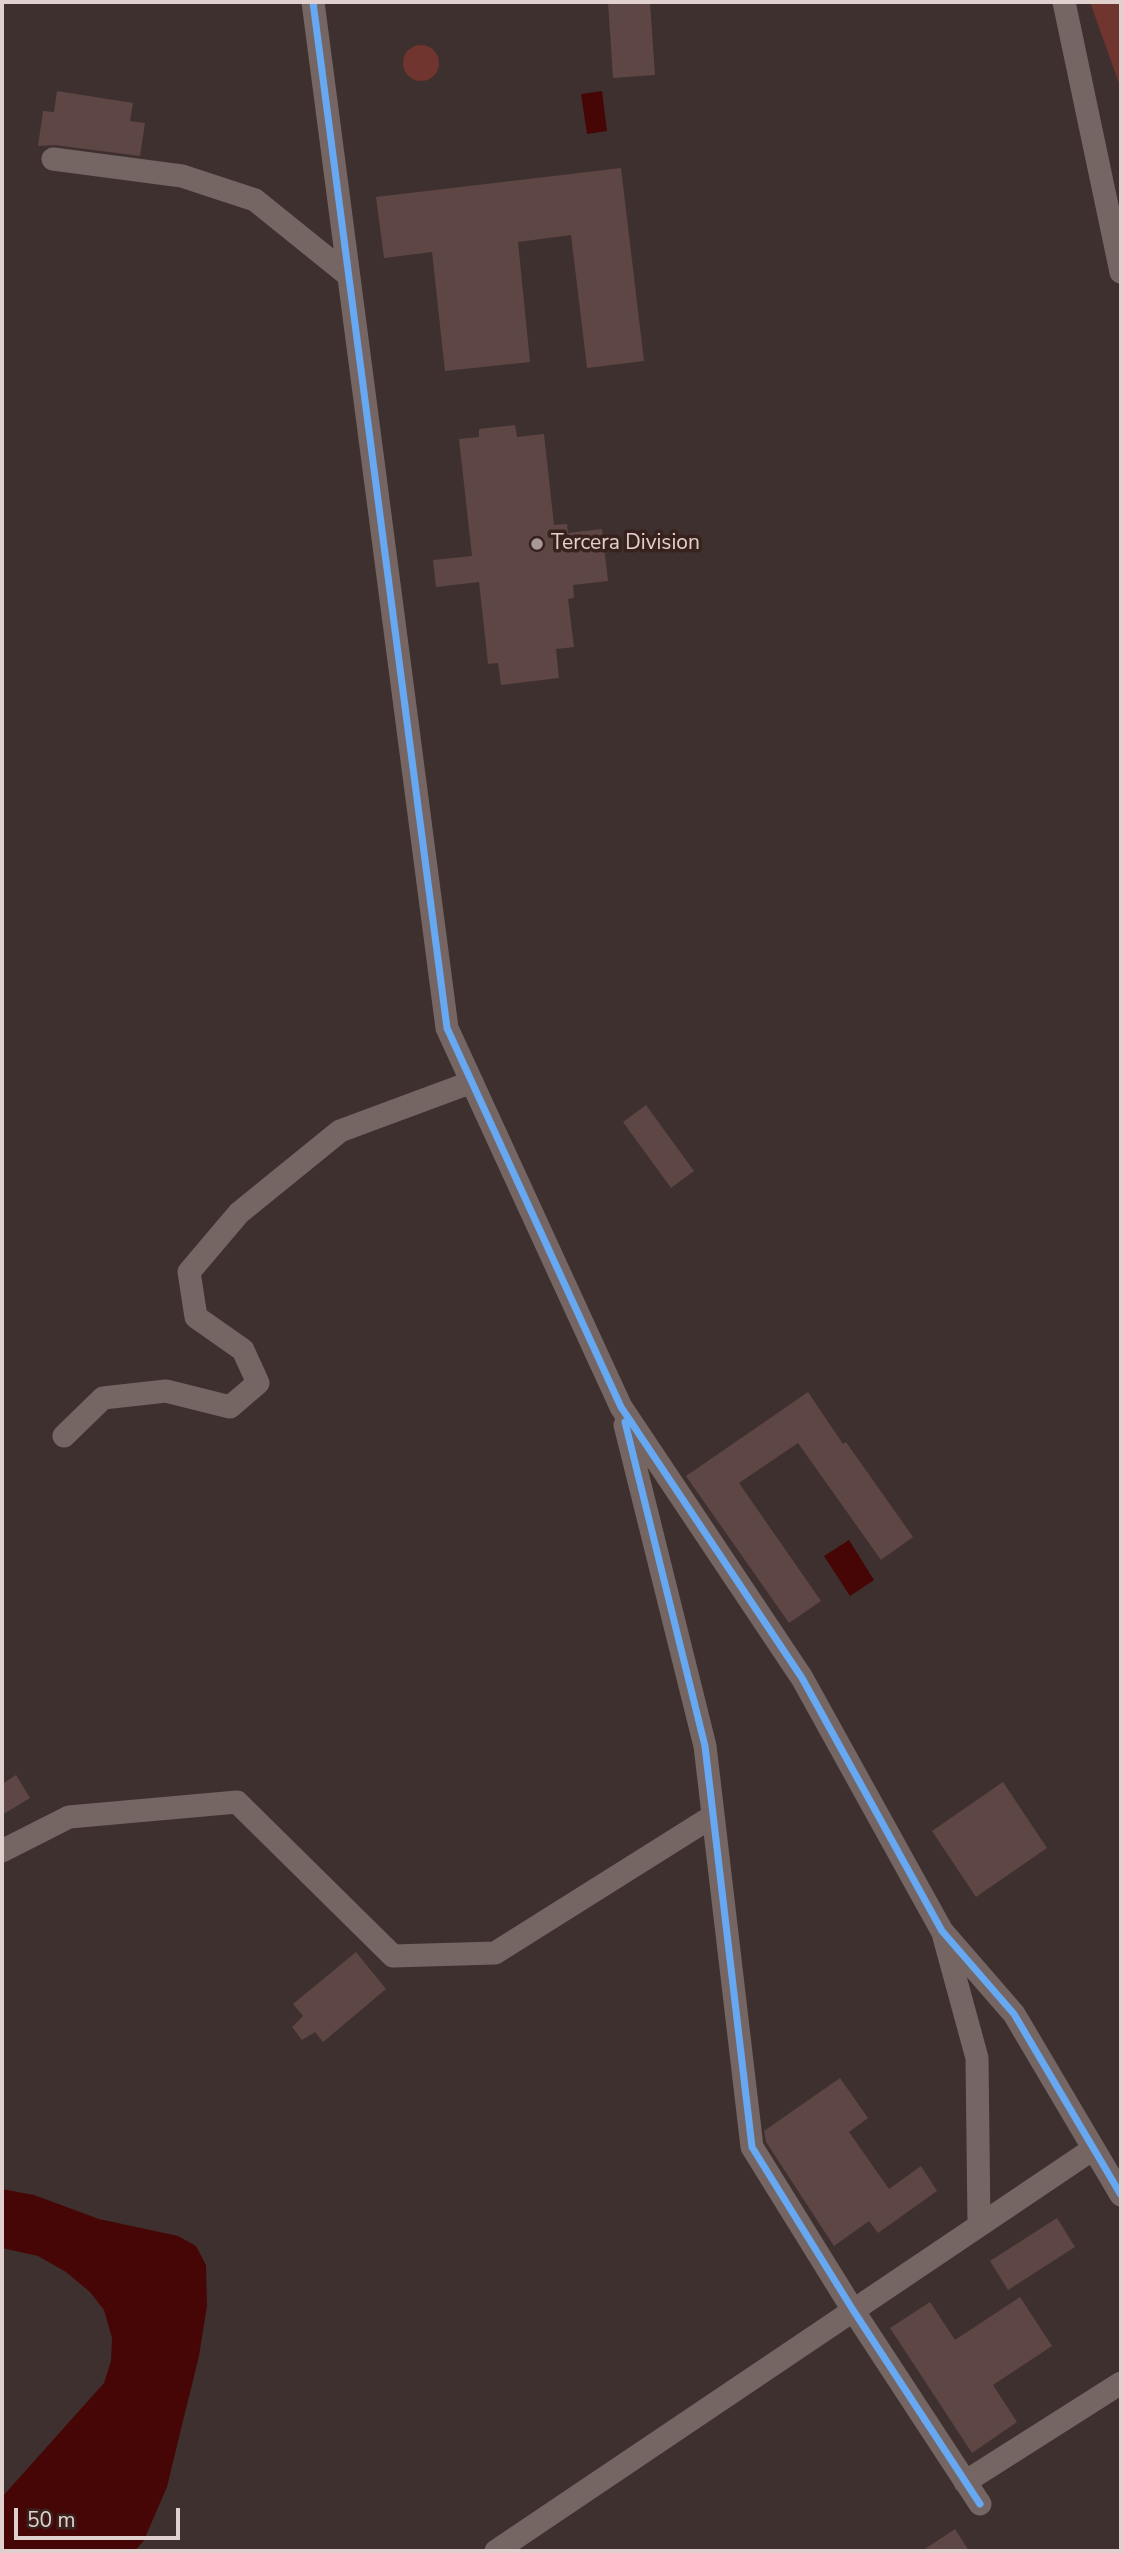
<!DOCTYPE html>
<style>
body{margin:0}
#map{position:relative;width:1123px;height:2553px;overflow:hidden;background:#3e302e;font-family:"Nunito Sans",sans-serif}
canvas{display:block}
.frame{position:absolute;inset:0;border:4px solid #e1d1ce;pointer-events:none}
.scale{position:absolute;left:14px;top:2508px;width:166px;height:32px;box-sizing:border-box;border:4px solid #e1d1ce;border-top:0;padding-left:9px;font-size:21px;line-height:24px;white-space:nowrap;color:#e1d1ce;-webkit-text-stroke:5px #39221e;paint-order:stroke}
</style>
<div id="map">
<canvas width="1123" height="2553"></canvas>
<div class="frame"></div>
<div class="scale">50 m</div>
</div>
<script>
const context = document.querySelector('canvas').getContext('2d');
context.lineJoin = 'round';
function paint(path, color) { context.fillStyle = color; context.fill(path, 'evenodd'); }
const shape = rows => new Path2D(rows.map(r => 'M' + r).join(''));
function strokePath(path, color, width, dash) { context.strokeStyle = color; context.lineWidth = width; context.lineCap = dash ? 'butt' : 'round'; context.setLineDash(dash || []); context.stroke(path); }
function label(font, color, halo, rows, align = 'center') {
  context.font = font + ' "Nunito Sans",sans-serif'; context.lineWidth = 7; context.setLineDash([]); context.textBaseline = 'middle'; context.strokeStyle = halo; context.fillStyle = color; for (const [text, x, y, turn = 0] of rows) {
    context.save(); context.translate(x, y); context.rotate((+turn || 0) * Math.PI / 180); context.textAlign = isNaN(turn) ? turn : align; if (halo) context.strokeText(text, 0, 0); context.fillText(text, 0, 0); context.restore();
  }
}
paint(shape([
 [1090,2,1121,2,1121,89],
 '403 63a18 18 0 1 1 36 0a18 18 0 1 1-36 0Z'
]), '#70352e');
paint(shape([
 [602,91,607,131,587,134,581,94],
 [849,1540,874,1580,850,1596,824,1556],
 [2,2189,34,2195,99,2219,178,2236,196,2246,206,2265,207,2306,199,2356,181,2429,167,2487,144,2540,135,2551,2,2551,2,2497,104,2383,111,2361,112,2338,104,2310,90,2292,66,2272,38,2256,2,2248]
]), '#470606');
paint(shape([
 [608,2,650,2,655,75,613,78],
 [57,91,133,103,130,121,145,123,140,156,55,145,38,146,43,111,54,112],
 [621,168,644,361,587,368,571,235,518,242,530,362,445,371,432,252,384,258,376,197],
 [515,425,517,437,544,434,554,525,567,524,568,533,602,529,608,581,573,585,574,598,568,599,574,647,556,649,559,678,501,685,498,663,488,664,479,582,436,587,433,560,472,556,459,439,479,437,479,429],
 [646,1105,694,1171,671,1188,623,1122],
 [808,1392,843,1444,846,1442,913,1537,881,1560,798,1443,739,1483,821,1601,789,1623,686,1476],
 [16,1775,30,1798,2,1815,2,1784],
 [1003,1782,1047,1848,976,1897,932,1831],
 [356,1952,386,1989,323,2042,315,2032,302,2040,292,2027,303,2016,293,2004],
 [840,2078,868,2118,849,2132,889,2189,921,2166,937,2191,878,2233,869,2221,834,2246,766,2142,764,2131],
 [1057,2218,1075,2247,1008,2290,990,2261],
 [1020,2297,1052,2346,993,2385,1017,2422,972,2453,890,2328,930,2302,955,2340],
 [955,2529,969,2551,922,2551]
]), '#5e4644');
strokePath(shape([
 [313,2,447,1028,621,1407,802,1678,942,1931,1014,2014,1121,2195],
 [1064,2,1121,272],
 [53,159,182,176,255,200,348,275],
 [625,1425,705,1746,752,2147,853,2310,980,2504],
 [64,1436,103,1398,166,1391,230,1407,258,1383,243,1350,196,1317,189,1272,239,1213,340,1131,472,1082],
 [2,1851,69,1817,237,1802,393,1956,495,1953,713,1816],
 [944,1937,977,2058,979,2224],
 [965,2482,1121,2383],
 [496,2551,1093,2149]
]), '#756664', 23);
strokePath(shape([
 [313,2,447,1028,621,1407,802,1678,942,1931,1014,2014,1121,2195],
 [625,1422,705,1746,752,2147,853,2310,980,2504]
]), '#66a8f1', 7);
for (const [x, y, r, color] of [
 [537,544,7,"#a89996"]
]) { const dot = new Path2D(); dot.arc(x, y, r, 0, 2 * Math.PI); context.fillStyle = color; context.fill(dot); strokePath(dot, '#39221e', 2.5); }
label('21px', '#e1d1ce', '#39221e', [
 ["Tercera Division",551,544]
], 'left');
</script>
